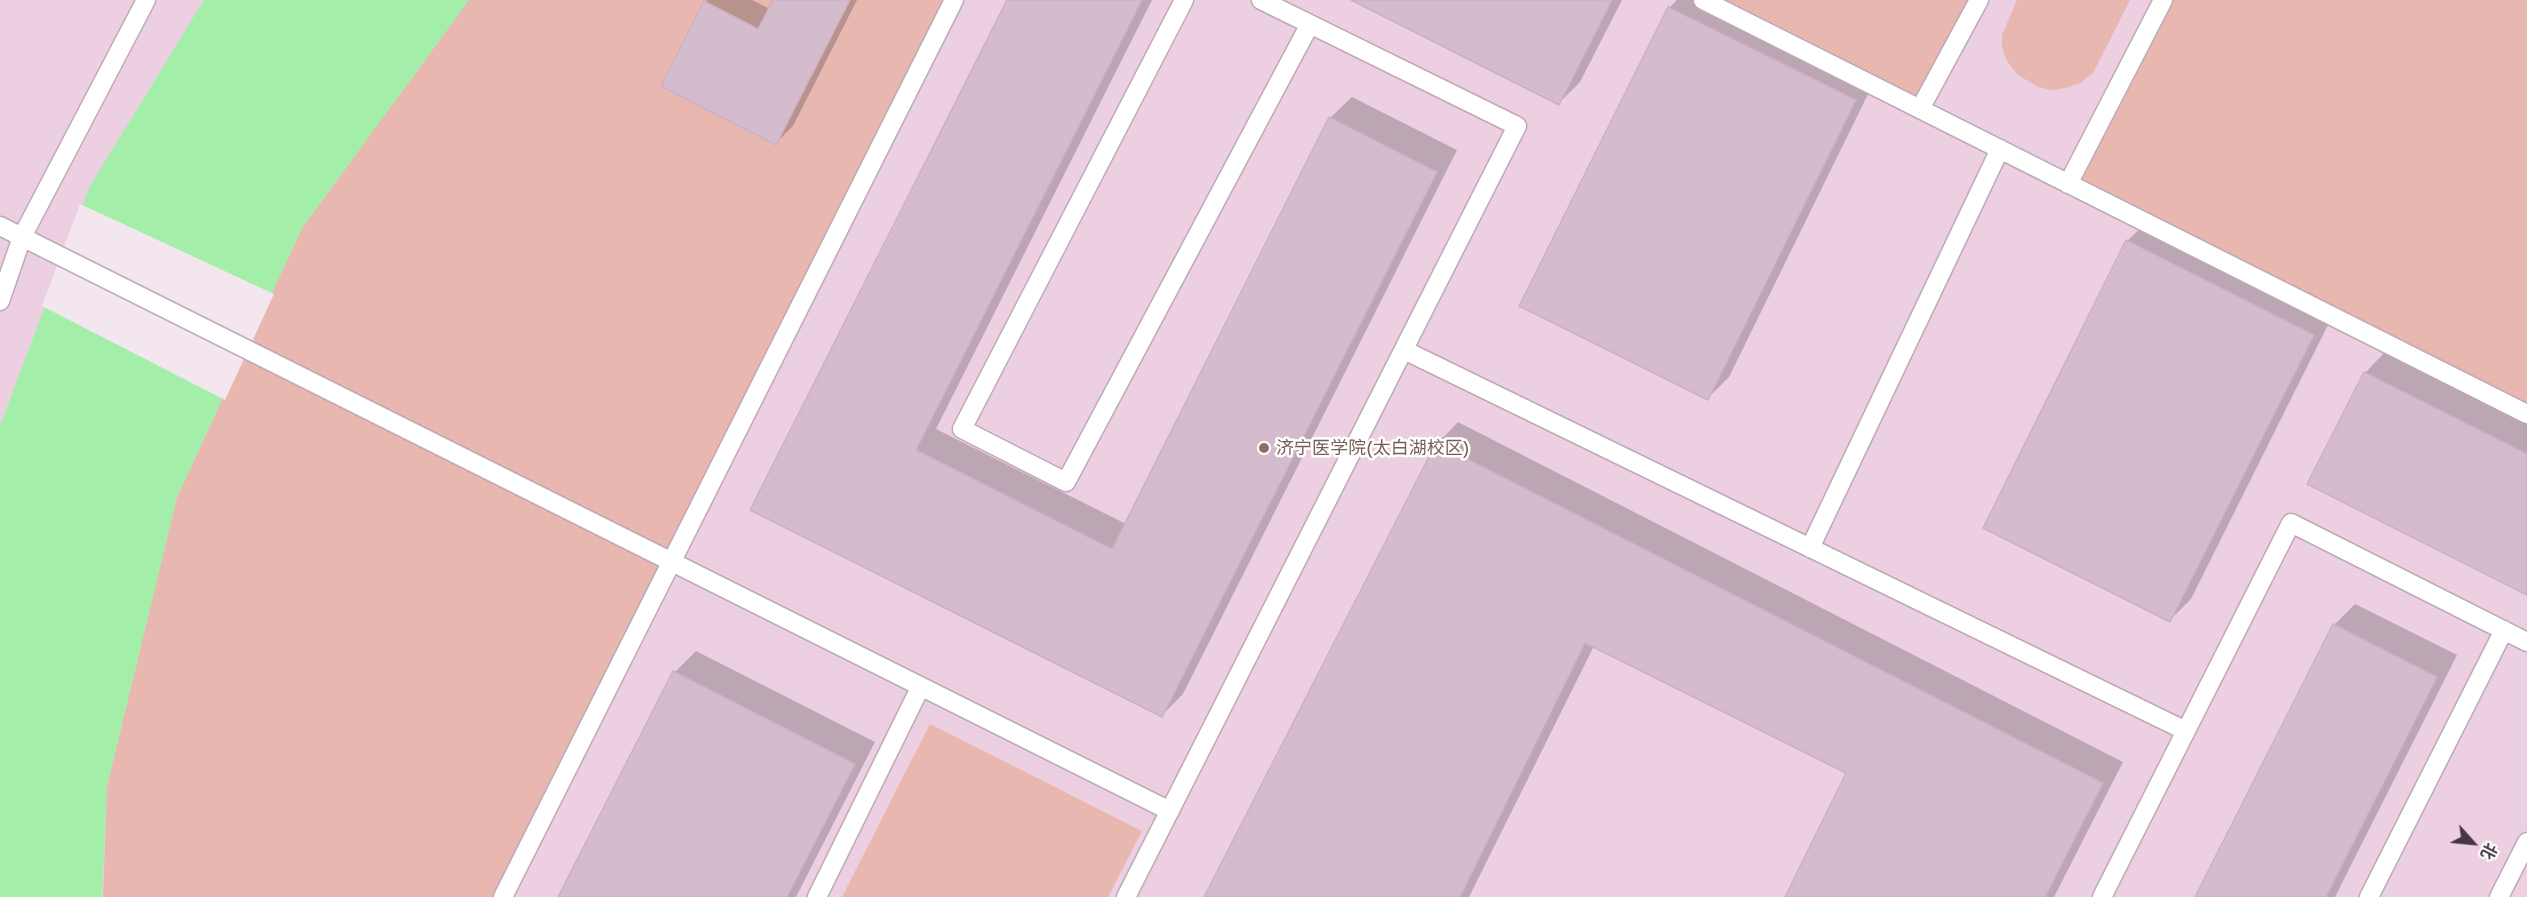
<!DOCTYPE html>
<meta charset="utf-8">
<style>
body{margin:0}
#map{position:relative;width:2527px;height:897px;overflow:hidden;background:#f3e6ee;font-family:"Golos Text","Noto Sans SC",sans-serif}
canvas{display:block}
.north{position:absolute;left:2443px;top:813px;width:60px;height:60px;-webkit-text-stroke:4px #fff;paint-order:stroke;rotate:117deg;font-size:16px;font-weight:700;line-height:24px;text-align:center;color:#463641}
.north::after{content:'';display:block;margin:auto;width:21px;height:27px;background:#463641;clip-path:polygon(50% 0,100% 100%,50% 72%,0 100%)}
</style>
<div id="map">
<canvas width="2527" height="897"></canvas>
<div class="north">北</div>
</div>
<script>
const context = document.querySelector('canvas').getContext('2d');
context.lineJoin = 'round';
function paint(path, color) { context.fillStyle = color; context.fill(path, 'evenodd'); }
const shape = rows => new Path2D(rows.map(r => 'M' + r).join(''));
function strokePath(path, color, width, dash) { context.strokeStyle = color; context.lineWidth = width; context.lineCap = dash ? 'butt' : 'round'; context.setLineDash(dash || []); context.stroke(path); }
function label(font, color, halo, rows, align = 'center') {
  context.font = font + ' "Golos Text","Noto Sans SC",sans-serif'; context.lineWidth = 5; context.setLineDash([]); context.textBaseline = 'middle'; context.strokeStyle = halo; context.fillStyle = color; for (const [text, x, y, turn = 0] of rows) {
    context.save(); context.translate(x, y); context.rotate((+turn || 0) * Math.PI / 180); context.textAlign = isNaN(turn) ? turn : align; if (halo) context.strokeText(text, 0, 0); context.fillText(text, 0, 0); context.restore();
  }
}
paint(shape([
 [0,0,2527,0,2527,897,0,897]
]), '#ecd0e1');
paint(shape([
 [469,0,954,0,503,897,103,897,107,786,177,497,302,228],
 [1703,0,1979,0,1920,109],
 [2017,0,2130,0,2093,73,2080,83,2066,88,2051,90,2038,87,2018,75,2007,61,2002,48,2002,35],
 [2163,0,2527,0,2527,414,2068,184],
 [930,724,1142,831,1108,897,842,897]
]), '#e7b7b0');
paint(shape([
 [204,0,469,0,302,228,177,497,107,786,102,897,0,897,0,426,90,186]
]), '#a3efaa');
paint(shape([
 [80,204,274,294,225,400,42,306]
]), '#f3e6ee');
paint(shape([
 [707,0,752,0,770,9,774,0,857,0,793,126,776,143,705,2],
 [1009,0,1152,0,936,429,1126,524,1330,118,1352,97,1457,150,1183,694,1162,715,752,509],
 [1354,0,1622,0,1580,82,1559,103],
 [1677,0,1717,0,1876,78,1729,377,1708,398,1669,8],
 [2149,220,2334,313,2191,599,2170,620,2127,241],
 [2386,351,2527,422,2527,593,2365,373],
 [1458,422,2123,762,2054,897,1786,897,1848,772,1594,646,1469,897,1205,897,1437,444],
 [2355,604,2457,655,2335,897,2197,897,2334,625],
 [696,651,875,742,796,897,560,897,675,672]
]), '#0003');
const building = shape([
 [773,0,850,0,776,145,661,86,704,1,758,29,773,0],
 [1007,0,1142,0,916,450,1112,549,1329,117,1437,172,1162,717,750,510,1007,0],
 [1351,0,1612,0,1559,105,1351,0],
 [1668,7,1856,100,1708,400,1519,306,1668,7],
 [2126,240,2314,335,2170,622,1983,528,2126,240],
 [2364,372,2527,454,2527,595,2307,484,2364,372],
 [1436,443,2103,783,2045,897,1785,897,1846,773,1585,643,1460,897,1204,897,1436,443],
 [2333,624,2437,677,2326,897,2195,897,2333,624],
 [673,671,855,764,787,897,558,897,673,671]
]);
paint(building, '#d4bccd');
strokePath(building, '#cfafc6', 1.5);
const service = shape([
 [1184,0,962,429,1066,482,1310,24],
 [1703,0,2527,414],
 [1920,109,1979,0],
 [2068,184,2163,0],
 [0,226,1170,811],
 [0,301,22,237,146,0],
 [1404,350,2186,731],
 [1810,548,2000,149],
 [503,897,954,0],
 [817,897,920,688],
 [1126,897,1517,126,1261,0],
 [2102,897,2291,523,2527,642],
 [2369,897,2504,630],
 [2499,897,2527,842]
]);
strokePath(service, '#bea9b7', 21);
strokePath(service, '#fff', 18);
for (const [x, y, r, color] of [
 [1264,448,6,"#8d6e63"]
]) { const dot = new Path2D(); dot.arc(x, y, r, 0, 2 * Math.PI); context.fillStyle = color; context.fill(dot); strokePath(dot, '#fff', 2); }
label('18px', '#785e54', '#fff', [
 ["济宁医学院(太白湖校区)",1276,448]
], 'left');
</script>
